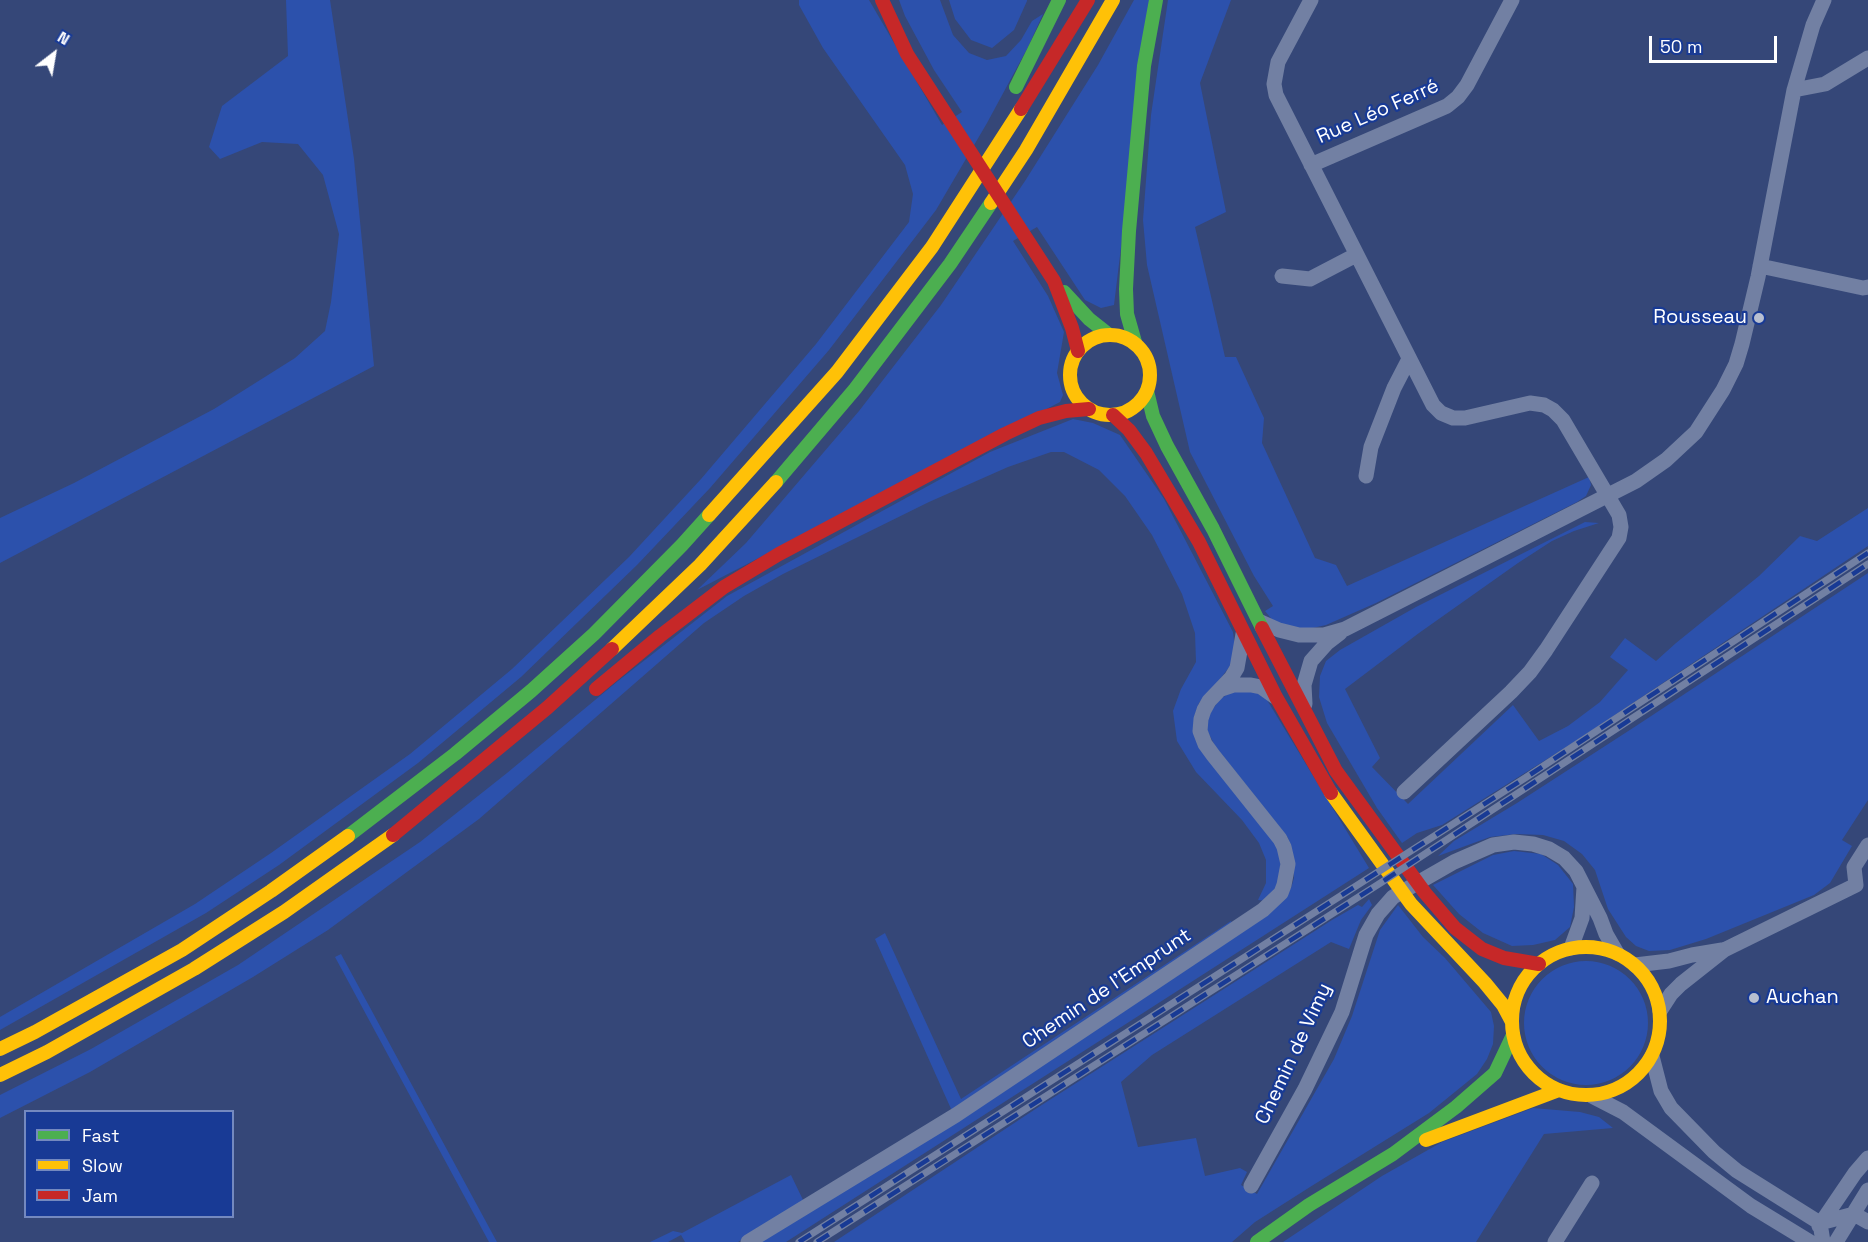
<!DOCTYPE html>
<meta charset="utf-8">
<style>
body{margin:0}
#map{position:relative;width:1868px;height:1242px;overflow:hidden;background:#354778;font-family:"Space Grotesk",sans-serif}
canvas{display:block}
.legend{position:absolute;left:24px;top:1110px;width:210px;height:108px;box-sizing:border-box;background:#183a95;border:2px solid #7489bf;margin:0;padding:8px 10px;list-style:none;font-size:18px;color:#fff}
.legend li{display:flex;align-items:center;gap:12px;height:30px}
.legend b{width:30px;border:2px solid #7489bf}
.north{position:absolute;left:24px;top:24px;width:60px;height:60px;-webkit-text-stroke:4px #183a95;paint-order:stroke;rotate:31deg;font-size:16px;font-weight:700;line-height:24px;text-align:center;color:#fff}
.north::after{content:'';display:block;margin:auto;width:21px;height:27px;background:#fff;clip-path:polygon(50% 0,100% 100%,50% 72%,0 100%)}
.scale{position:absolute;left:1649px;top:36px;width:128px;height:27px;box-sizing:border-box;border:3px solid #fff;border-top:0;padding-left:8px;font-size:18px;line-height:21px;white-space:nowrap;color:#fff;-webkit-text-stroke:4px #183a95;paint-order:stroke}
</style>
<div id="map">
<canvas width="1868" height="1242"></canvas>
<ul class="legend">
<li><b style="height:8px;background:#4caf50"></b>Fast</li>
<li><b style="height:8px;background:#ffc107"></b>Slow</li>
<li><b style="height:8px;background:#c62828"></b>Jam</li>
</ul>
<div class="north">N</div>
<div class="scale">50 m</div>
</div>
<script>
const context = document.querySelector('canvas').getContext('2d');
context.lineJoin = 'round';
function paint(path, color) { context.fillStyle = color; context.fill(path, 'evenodd'); }
const shape = rows => new Path2D(rows.map(r => 'M' + r).join(''));
function strokePath(path, color, width, dash) { context.strokeStyle = color; context.lineWidth = width; context.lineCap = dash ? 'butt' : 'round'; context.setLineDash(dash || []); context.stroke(path); }
function label(font, color, halo, rows, align = 'center') {
  context.font = font + ' "Space Grotesk",sans-serif'; context.lineWidth = 4.5; context.setLineDash([]); context.textBaseline = 'middle'; context.strokeStyle = halo; context.fillStyle = color; for (const [text, x, y, turn = 0] of rows) {
    context.save(); context.translate(x, y); context.rotate((+turn || 0) * Math.PI / 180); context.textAlign = isNaN(turn) ? turn : align; if (halo) context.strokeText(text, 0, 0); context.fillText(text, 0, 0); context.restore();
  }
}
paint(shape([
 [286,0,330,0,354,159,374,366,0,563,0,518,74,483,214,409,295,358,325,331,331,302,339,234,323,175,298,144,262,142,220,159,209,147,222,106,288,56],
 [799,0,869,0,942,125,962,112,934,70,905,16,899,0,940,0,953,35,969,53,987,60,1006,56,1021,40,1032,21,1043,14,1028,47,987,123,936,210,829,350,710,488,637,565,521,677,418,763,279,865,206,913,0,1030,0,1017,195,904,271,853,410,754,512,669,629,557,701,479,816,344,909,222,913,194,905,165,823,48,799,5],
 [949,0,1027,0,1027,1,1014,30,992,48,971,40,955,19],
 [1134,0,1151,0,1114,305,1101,308,1085,300,1037,227,1013,241,1048,296,1064,332,1057,373,1063,395,1060,402,697,590,746,543,859,411,941,305,1025,181,1098,65],
 [1168,0,1231,0,1200,83,1226,212,1195,227,1225,357,1236,357,1264,418,1262,443,1315,558,1336,565,1347,586,1589,477,1591,485,1586,496,1577,502,1376,603,1326,625,1304,630,1274,622,1265,611,1273,606,1254,576,1190,452,1147,265,1143,220,1151,115],
 [1073,419,1093,423,1120,435,1164,499,1233,632,1235,649,1230,666,1214,687,1199,703,1194,718,1274,840,1281,858,1280,876,1276,891,1268,901,1258,900,1266,883,1266,860,1259,843,1242,820,1196,772,1177,741,1173,711,1181,689,1196,662,1195,633,1182,594,1152,535,1125,496,1099,470,1064,452,1051,452,1008,467,929,502,783,574,744,596,704,623,479,819,328,930,253,977,90,1072,0,1118,0,1095,91,1049,238,965,420,842,507,773,618,681,727,596,990,452],
 [1868,508,1868,546,1579,739,1442,825,1417,833,1402,843,1377,808,1327,723,1319,697,1320,676,1326,661,1340,650,1416,607,1585,522,1599,523,1574,531,1552,541,1518,563,1419,633,1345,689,1380,758,1372,767,1408,804,1513,705,1539,741,1568,726,1600,702,1628,670,1610,657,1625,638,1656,661,1676,643,1759,576,1800,536,1817,541],
 [1868,573,1868,800,1842,840,1852,846,1830,883,1814,895,1706,939,1670,950,1649,951,1636,946,1626,937,1608,909,1595,870,1582,854,1564,841,1543,835,1516,834,1490,837,1438,856,1454,841,1517,803,1636,726],
 [1245,689,1264,695,1369,868,786,1242,756,1242,1291,888,1294,878,1293,859,1288,838,1215,746,1206,728,1207,717,1220,699,1231,692],
 [1514,851,1541,854,1558,865,1573,884,1574,907,1570,927,1555,940,1533,945,1512,946,1483,933,1459,914,1433,885,1493,855],
 [1369,899,1372,905,1361,920,1349,949,1331,942,1152,1055,1121,1082,1138,1147,1196,1138,1205,1176,1240,1168,1247,1172,1241,1185,1257,1194,1334,1059,1352,1016,1380,930,1398,905,1423,937,1445,958,1491,1012,1494,1026,1493,1044,1487,1059,1477,1074,1429,1113,1310,1187,1255,1222,1232,1242,834,1242,1037,1108,1332,920,1358,905,1362,907],
 [1231,921,1234,926,952,1111,875,939,885,933,961,1099],
 [341,954,497,1242,489,1242,335,957],
 '1524 1023a62 62 0 1 1 124 0a62 62 0 1 1-124 0Z',
 [1533,1108,1580,1112,1599,1117,1613,1128,1544,1134,1476,1242,1283,1242,1382,1176,1442,1142],
 [791,1175,804,1202,738,1242,685,1242,681,1235,668,1242,650,1242,673,1231,682,1233]
]), '#2c51ac');
strokePath(shape([
 [1311,0,1278,62,1274,84,1276,95,1433,405,1441,413,1453,418,1465,418,1530,403,1544,405,1553,410,1563,420,1619,515,1621,527,1619,538,1546,650,1530,672,1511,692,1404,792],
 [1794,90,1825,84,1868,58],
 [1311,165,1447,106,1458,97,1467,85,1512,0],
 [1760,266,1863,288,1868,287],
 [1282,276,1310,279,1356,255],
 [1366,476,1371,447,1394,388,1409,359],
 [1261,622,1279,630,1299,635,1324,635,1345,629,1636,481,1666,460,1696,432,1723,390,1736,364,1742,344,1758,277,1794,90,1813,25,1824,0],
 [1222,689,1234,685,1251,685,1261,687,1275,697],
 [1305,704,1304,685,1311,661,1327,643,1340,633],
 [1571,948,1582,918,1584,887],
 [1635,965,1669,961,1692,955,1722,950],
 [1660,1011,1671,994,1681,984,1724,950,1856,885,1854,867,1868,845],
 [1652,1056,1661,1091,1671,1108,1714,1152,1737,1171,1820,1223,1854,1214,1868,1222],
 [1592,1096,1623,1112,1751,1206,1810,1242],
 [1251,1186,1305,1089,1342,1012,1366,935,1378,914,1393,897,1454,862,1493,845,1514,842,1533,844,1549,849,1564,858,1576,871,1600,918,1606,934,1617,953],
 [1820,1223,1823,1242],
 [1819,1226,1855,1173,1868,1158],
 [748,1242,956,1115,1263,910,1281,893,1284,885,1288,864,1284,847,1280,839,1213,755,1205,744,1200,731,1201,719,1204,710,1209,701,1231,678,1237,668,1243,634],
 [1555,1242,1592,1183],
 [1836,1242,1868,1190]
]), '#7280a3', 15);
strokePath(shape([
 [1016,87,1059,0],
 [1064,292,1089,319,1108,334],
 [1135,342,1127,314,1126,289,1129,231,1144,66,1156,0],
 [1147,391,1153,416,1167,446,1213,529,1262,628],
 [776,482,855,389,950,264,991,203],
 [348,836,455,754,531,691,594,634,682,545,709,515],
 [1257,1242,1309,1205,1393,1154,1456,1107,1495,1073,1513,1035]
]), '#4caf50', 14);
strokePath(shape([
 [991,203,1026,150,1113,0],
 '1070 375a40 40 0 1 1 80 0a40 40 0 1 1-80 0Z',
 [709,515,837,372,932,247,1021,109],
 [612,649,700,565,776,482],
 [1331,793,1411,904,1485,983,1503,1005,1512,1022],
 '1512 1021a74 74 0 1 1 148 0a74 74 0 1 1-148 0Z',
 [0,1049,35,1032,182,950,271,891,348,836],
 [0,1075,47,1052,194,969,284,912,393,835],
 [1426,1140,1559,1090]
]), '#ffc107', 14);
strokePath(shape([
 [882,0,907,54,1054,281,1072,328,1078,351],
 [1021,109,1088,0],
 [1113,415,1129,430,1146,453,1199,542,1276,697,1331,793],
 [1262,628,1336,771,1425,893,1455,928,1482,949,1504,958,1539,964],
 [596,689,660,636,724,587,779,554,1005,434,1039,418,1066,411,1089,409],
 [393,835,547,708,612,649]
]), '#c62828', 14);
const rail = shape([
 [799,1242,1525,778,1868,553],
 [817,1242,1382,882,1868,564]
]);
strokePath(rail, '#7280a3', 7);
strokePath(rail, '#183a95', 4.5, [14]);
for (const [x, y, r, color] of [
 [1759,318,6,"#b8bfd0"],
 [1754,998,6,"#b8bfd0"]
]) { const dot = new Path2D(); dot.arc(x, y, r, 0, 2 * Math.PI); context.fillStyle = color; context.fill(dot); strokePath(dot, '#183a95', 2); }
label('20px', '#fff', '#183a95', [
 ["Rue Léo Ferré",1378,112,-24],
 ["Chemin de l'Emprunt",1107,989,-34],
 ["Chemin de Vimy",1294,1054,-65]
]);
label('20px', '#fff', '#183a95', [
 ["Rousseau",1747,318],
 ["Auchan",1766,998,"left"]
], 'right');
</script>
